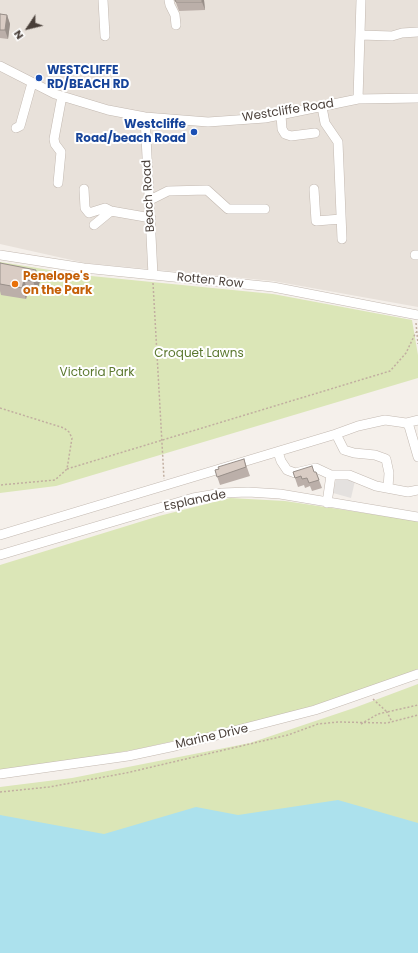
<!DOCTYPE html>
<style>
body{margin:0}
#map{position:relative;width:418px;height:953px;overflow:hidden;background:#f5f0eb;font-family:Poppins,sans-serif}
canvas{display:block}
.north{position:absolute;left:8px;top:8px;width:40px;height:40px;-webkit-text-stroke:3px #fff;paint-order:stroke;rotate:235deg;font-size:11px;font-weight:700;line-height:16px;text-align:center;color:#493f39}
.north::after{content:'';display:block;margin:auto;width:14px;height:18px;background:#493f39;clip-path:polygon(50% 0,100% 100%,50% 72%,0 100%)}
</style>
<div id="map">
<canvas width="418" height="953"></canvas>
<div class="north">N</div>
</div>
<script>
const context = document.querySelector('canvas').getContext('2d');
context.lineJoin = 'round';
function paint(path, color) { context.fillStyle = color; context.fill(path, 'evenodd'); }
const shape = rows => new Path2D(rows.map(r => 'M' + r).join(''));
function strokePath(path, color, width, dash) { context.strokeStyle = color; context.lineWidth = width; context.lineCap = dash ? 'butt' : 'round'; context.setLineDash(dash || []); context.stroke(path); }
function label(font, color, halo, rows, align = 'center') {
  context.font = font + ' Poppins,sans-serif'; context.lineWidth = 4; context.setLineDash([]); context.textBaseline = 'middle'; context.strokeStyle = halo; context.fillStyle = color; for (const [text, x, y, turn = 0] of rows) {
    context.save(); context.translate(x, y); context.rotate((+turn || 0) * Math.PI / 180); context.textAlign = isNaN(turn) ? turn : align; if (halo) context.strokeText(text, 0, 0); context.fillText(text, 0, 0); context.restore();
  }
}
paint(shape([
 [0,0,418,0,418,307,273,281,85,263,0,244]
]), '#e8e1da');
paint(shape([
 [0,262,81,275,273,294,412,320,418,355,418,378,56,486,0,493],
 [230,498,285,501,418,521,418,669,366,689,277,717,228,729,138,749,58,763,0,770,0,565,159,516],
 [418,684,418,953,0,953,0,787,72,778,250,743,354,708]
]), '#dbe6b7');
paint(shape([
 [340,477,355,481,351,498,333,493,336,479]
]), '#e4e1df');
paint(shape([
 [338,800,418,823,418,953,0,953,0,815,104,834,196,807,238,815]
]), '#ace1ed');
const minor = shape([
 [103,0,105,36],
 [169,0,170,5,175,15,176,25],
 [360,35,392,36,402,33,418,32],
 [0,66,55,94,108,110,145,117,208,122,265,118,358,99,418,98],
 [358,99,361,0],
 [322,107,325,123,338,142,342,239],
 [281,115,282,129,285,134,291,136,315,133],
 [145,117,153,275],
 [16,128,20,126,32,83],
 [58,183,61,152,55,144,54,139,62,96],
 [84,189,85,208,89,213,105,208,111,211],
 [314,189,316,221,341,219],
 [150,200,168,191,207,190,228,209,265,209],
 [94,225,111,211,151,218],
 [0,255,84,268,273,287,418,315],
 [415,255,418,255],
 [406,423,418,420],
 [278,452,281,461,287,470,295,473,316,468,331,475,349,475,376,486,408,492,418,490],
 [388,488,389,473,386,459,375,455,354,453,344,450,336,434,358,426,385,420,406,423,409,426,418,457],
 [327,503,331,475],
 [0,535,336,434],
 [0,555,193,498,222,493,248,492,280,494,418,517],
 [0,774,128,756,175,746,315,710,418,674]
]);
strokePath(minor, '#c3b9b1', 10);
strokePath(shape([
 [153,283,164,479],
 [416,323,418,344],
 [0,408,64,428,69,432,72,438,67,469,55,480,0,485],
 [67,469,390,371,406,353,416,332],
 [373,699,387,712,418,705],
 [361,724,378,714,387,712,392,722],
 [0,792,49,787,126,773,288,735,318,724,338,722,387,723,418,715]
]), '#c1aea0', 1.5, [2, 2]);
strokePath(minor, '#fff', 9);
paint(shape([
 [175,0,204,0,205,10,179,11],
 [0,14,7,15,10,24,8,39,0,38],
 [0,263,40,281,37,292,28,291,26,299,1,295,0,291],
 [244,459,250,476,220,485,215,470],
 [293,472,316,472,322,488,312,491,310,486,305,488,304,485,298,487]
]), '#bbafa9');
paint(shape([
 [202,0,204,0,205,10,202,2],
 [7,15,10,24,8,39,5,30],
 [36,270,40,281,37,292,33,281],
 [24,280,28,291,26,299,22,288]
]), '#988f89');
const building = shape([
 [175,0,202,0,202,2,176,2,175,0],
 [0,14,7,15,5,30,0,30,0,14],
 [0,263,36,270,33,281,24,280,22,288,0,284,0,263],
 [244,459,246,467,217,477,215,470,219,469,218,467,244,459],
 [312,466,314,472,316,472,319,480,309,483,307,478,302,479,301,476,295,478,293,472,312,466]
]);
paint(building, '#d9ccc4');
strokePath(building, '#988f89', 1);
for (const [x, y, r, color] of [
 [39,78,4,"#1a4fb4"],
 [194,132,4,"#1a4fb4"],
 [15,284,4,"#e8710a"]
]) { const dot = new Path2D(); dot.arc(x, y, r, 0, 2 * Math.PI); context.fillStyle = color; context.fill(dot); strokePath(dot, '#fff', 1.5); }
label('bold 12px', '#164399', '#fff', [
 ["WESTCLIFFE",47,71],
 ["RD/BEACH RD",47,85],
 ["Westcliffe",186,125,"right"],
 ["Road/beach Road",186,139,"right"]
], 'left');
label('12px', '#493f39', '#fff', [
 ["Westcliffe Road",288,111,-9],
 ["Beach Road",149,196,-93],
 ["Rotten Row",210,281,6],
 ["Esplanade",195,501,-12],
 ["Marine Drive",212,737,-13]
]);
label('bold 12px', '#c56008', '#fff', [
 ["Penelope's",23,277],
 ["on the Park",23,291]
], 'left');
label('12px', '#5b782f', '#fff', [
 ["Croquet Lawns",199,354],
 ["Victoria Park",97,373]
]);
</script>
